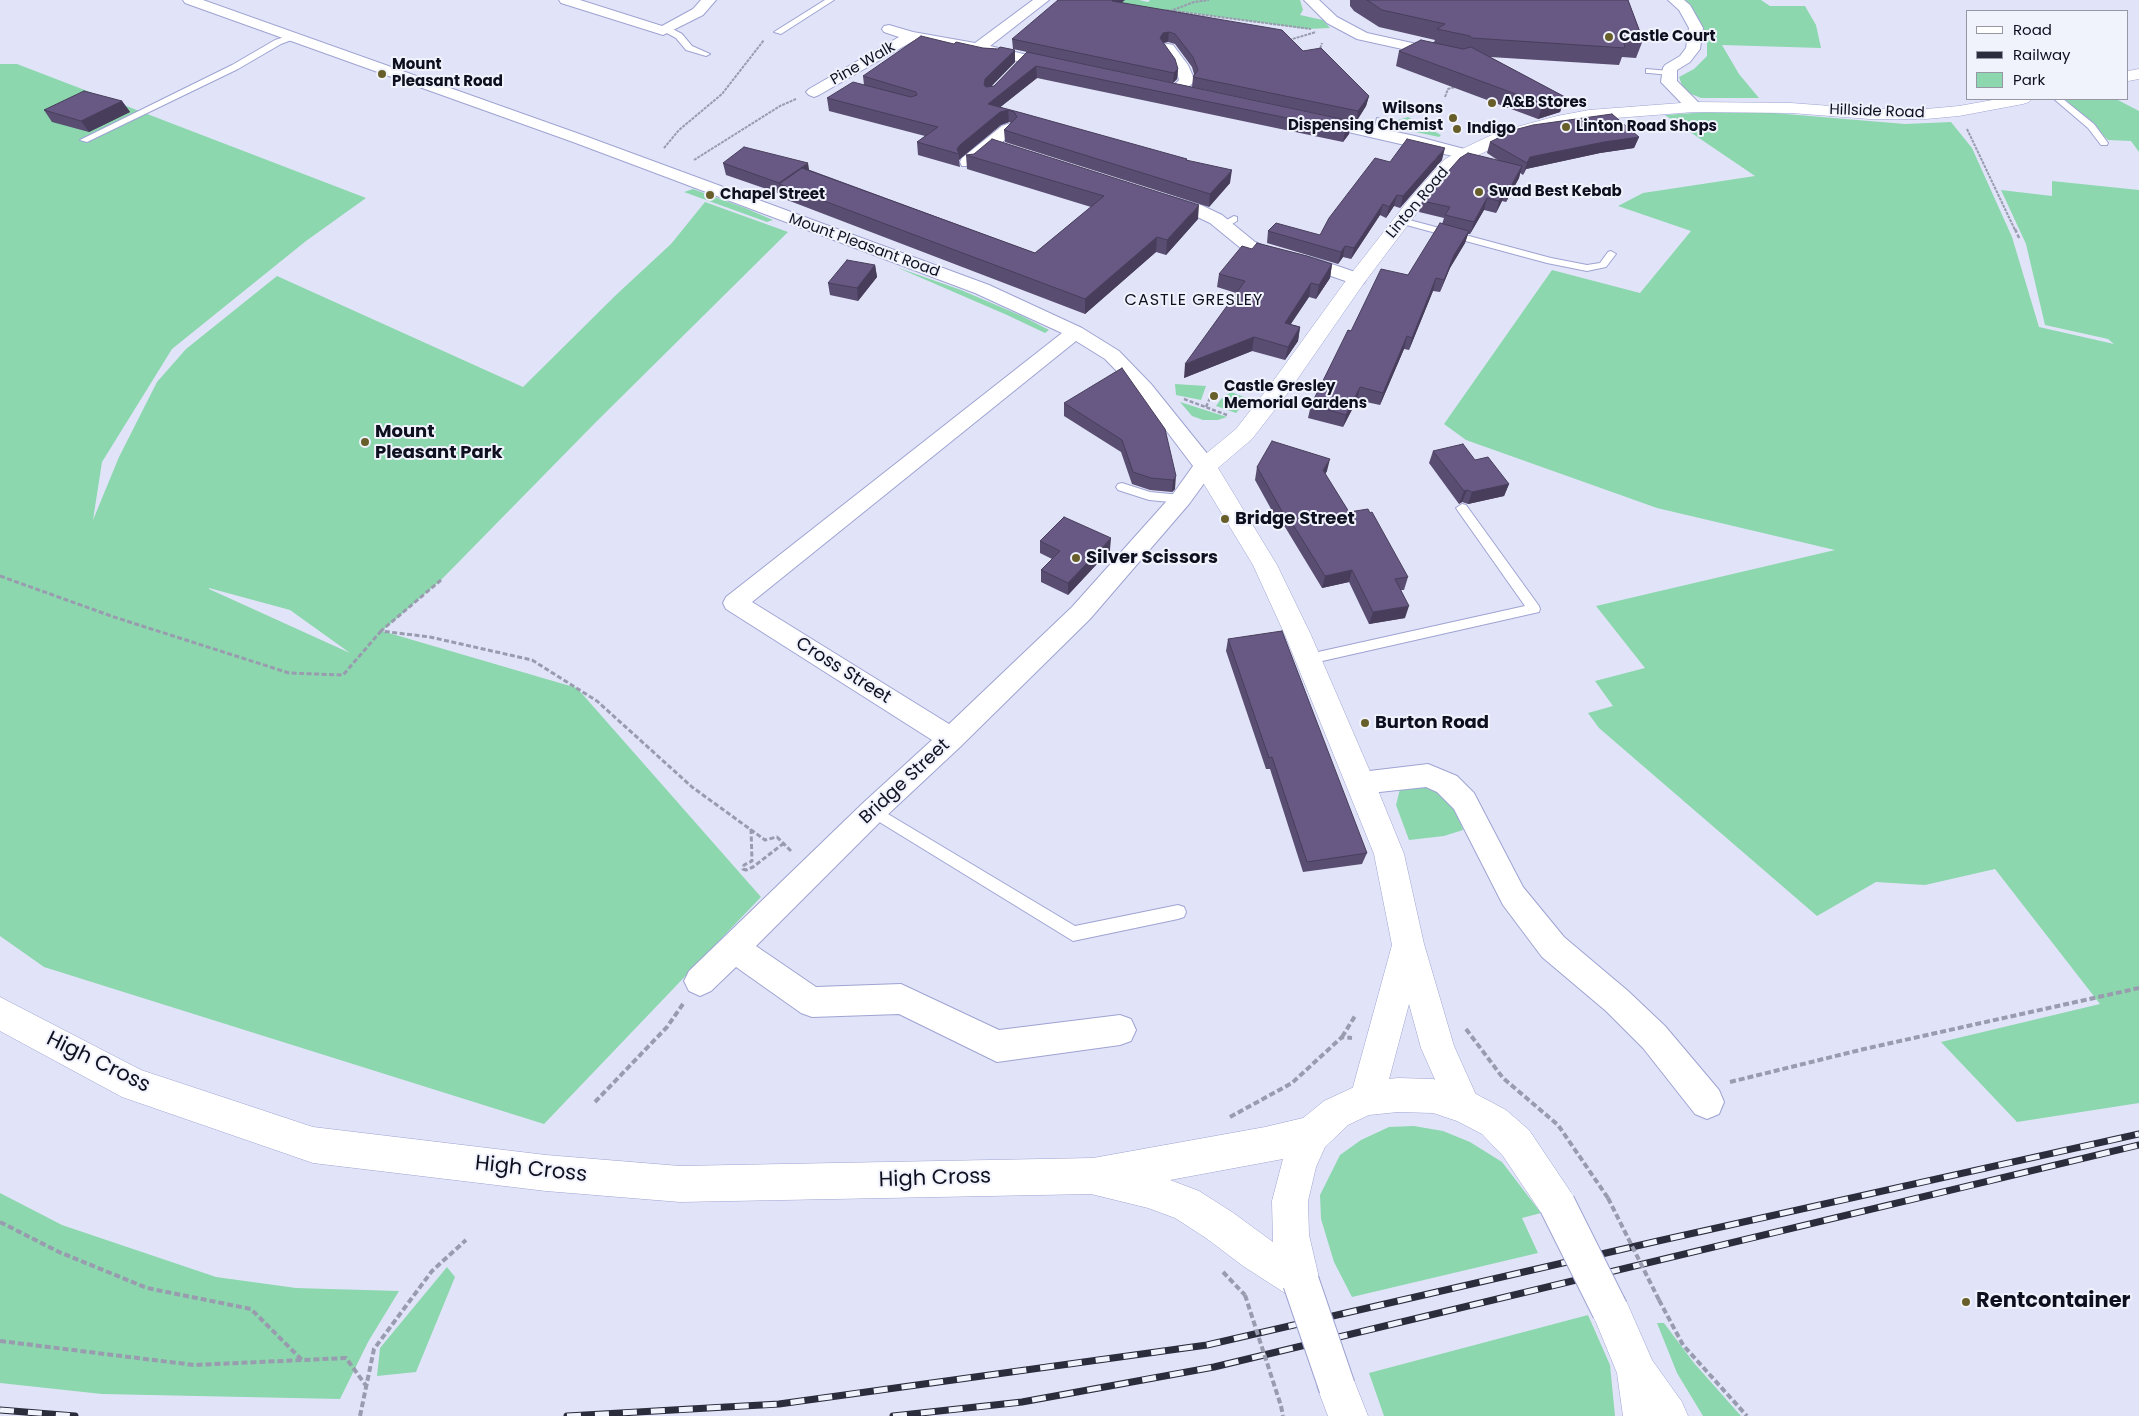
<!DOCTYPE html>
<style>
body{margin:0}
#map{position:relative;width:2139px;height:1416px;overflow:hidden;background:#e1e4f8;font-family:Poppins,sans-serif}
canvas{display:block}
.legend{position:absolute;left:1966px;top:10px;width:162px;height:90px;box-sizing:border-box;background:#f0f2fc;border:1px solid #9697a4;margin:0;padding:6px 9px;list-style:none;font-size:15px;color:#0e0f1f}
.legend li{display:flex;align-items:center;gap:10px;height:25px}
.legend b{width:25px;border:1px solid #9697a4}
</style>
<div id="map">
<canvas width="2139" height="1416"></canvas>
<ul class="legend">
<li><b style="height:6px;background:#fff"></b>Road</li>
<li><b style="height:6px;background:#2b2c3c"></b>Railway</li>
<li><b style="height:14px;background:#8cd7ae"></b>Park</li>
</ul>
</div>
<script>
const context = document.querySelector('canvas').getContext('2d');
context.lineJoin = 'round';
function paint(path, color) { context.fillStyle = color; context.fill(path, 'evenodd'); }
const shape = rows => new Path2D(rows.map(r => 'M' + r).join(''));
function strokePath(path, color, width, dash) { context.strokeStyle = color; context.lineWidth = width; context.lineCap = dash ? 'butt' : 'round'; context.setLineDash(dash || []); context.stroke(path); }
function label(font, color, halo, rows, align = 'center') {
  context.font = font + ' Poppins,sans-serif'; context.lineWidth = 4; context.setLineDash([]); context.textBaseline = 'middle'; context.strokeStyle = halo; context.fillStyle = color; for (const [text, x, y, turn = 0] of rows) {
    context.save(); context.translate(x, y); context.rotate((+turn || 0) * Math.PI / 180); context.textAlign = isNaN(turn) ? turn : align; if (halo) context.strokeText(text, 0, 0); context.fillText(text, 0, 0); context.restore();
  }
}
paint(shape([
 [1071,0,1139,0,1148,2,1150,0,1300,0,1303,10,1300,15,1323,20,1330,28,1306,29,1192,13],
 [1686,0,1761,0,1770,6,1805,6,1816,25,1821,48,1722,45,1739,74,1759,98,1701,98,1684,91,1679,77,1694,69,1707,56,1707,44,1699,20,1695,20],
 [0,64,17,64,366,198,306,241,172,349,102,462,93,520,119,457,157,382,186,349,277,276,523,387,617,294,671,244,705,202,788,232,595,423,441,580,382,631,577,688,761,897,544,1124,44,967,0,936],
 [209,588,290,610,350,653,209,589],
 [2065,99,2116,99,2139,111,2139,152,2131,141,2108,140],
 [1738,110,1905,124,1951,122,1972,148,2012,237,2039,327,2114,344,2108,339,2045,325,2026,244,2001,190,2052,196,2052,181,2139,190,2139,1103,2017,1122,1941,1042,2100,1004,1995,869,1925,885,1876,882,1817,916,1599,728,1588,713,1613,706,1595,681,1645,668,1596,606,1835,550,1657,508,1466,440,1444,424,1552,270,1640,293,1691,231,1618,206,1643,193,1755,176,1665,115],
 [1408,117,1441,135,1439,137,1388,126,1391,122],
 [693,189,745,208,773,220,767,222,684,192],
 [896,267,961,290,1022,316,1049,330,1045,333,1007,315],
 [1175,384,1206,386,1201,400,1176,395],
 [1231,392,1249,399,1236,413,1216,406,1221,399],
 [1180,402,1227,417,1218,420,1203,420,1192,416],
 [1422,786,1442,792,1457,813,1463,830,1444,836,1409,840,1396,805,1400,789],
 [1414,1126,1443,1131,1470,1142,1502,1162,1541,1213,1522,1218,1538,1253,1352,1297,1334,1262,1321,1219,1320,1195,1340,1155,1361,1140,1389,1127],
 [0,1193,62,1225,216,1277,296,1288,399,1291,368,1342,340,1399,102,1394,0,1383],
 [447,1267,455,1277,416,1372,377,1376,380,1348],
 [1588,1315,1610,1365,1615,1416,1384,1416,1369,1373],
 [1657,1323,1664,1323,1694,1363,1741,1416,1703,1416,1677,1373]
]), '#8cd7ae');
const service = shape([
 [825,0,834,0,781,34,774,32,825,0],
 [663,27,669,27,682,34,692,46,710,54,706,56,686,50,676,38,663,31,663,27],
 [291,35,295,37,294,39,281,44,238,69,87,142,80,140,232,65,275,40,291,35],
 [1646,69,1670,71,1674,73,1670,75,1649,73,1646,73,1646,69],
 [2054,99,2063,99,2094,124,2108,143,2107,145,2101,145,2088,128,2054,99],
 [1377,118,1384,120,1381,134,1377,137,1373,134,1377,118],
 [1234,216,1237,217,1237,221,1227,227,1221,227,1221,223,1234,216],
 [1402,218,1551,258,1587,265,1600,263,1608,252,1611,251,1616,254,1606,267,1587,271,1547,263,1399,223,1397,221,1402,218],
 [1122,483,1150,492,1181,495,1187,499,1181,503,1149,500,1118,490,1116,487,1118,484,1122,483],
 [1462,504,1466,505,1539,606,1540,609,1539,612,1309,664,1304,663,1302,659,1304,655,1309,654,1525,606,1458,511,1456,508,1462,504],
 [873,805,1075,926,1178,905,1184,907,1186,912,1184,917,1178,919,1073,941,868,815,866,811,868,807,873,805]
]);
const minor = shape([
 [183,0,203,0,585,136,989,285,1082,328,1119,351,1151,384,1213,461,1216,466,1213,471,1189,504,1090,619,960,747,883,819,756,946,816,987,901,984,999,1030,1120,1015,1131,1019,1136,1030,1131,1041,1120,1045,997,1062,899,1014,812,1017,801,1013,736,967,711,991,700,996,689,991,684,981,689,971,863,803,932,740,726,609,723,603,726,597,1062,333,975,293,573,142,185,3,183,0],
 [1076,341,1105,359,1137,392,1193,466,1173,494,1072,607,949,724,752,602,1076,341],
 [559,0,580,0,662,26,693,9,701,0,716,0,703,15,663,35,561,3,559,0],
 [1033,0,1049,0,990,46,1061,63,1063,66,1061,69,1056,70,978,52,913,41,819,95,814,97,809,95,806,92,809,89,899,37,884,32,882,29,884,26,889,25,913,32,975,43,1033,0],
 [1304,0,1319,0,1337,17,1367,33,1448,51,1450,54,1448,57,1443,58,1357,39,1327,23,1304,0],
 [1668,0,1684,0,1690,5,1703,28,1700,49,1690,62,1677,70,1677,81,1700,104,1702,107,1700,110,1688,110,1661,82,1663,68,1665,65,1680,56,1686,48,1689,28,1679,10,1668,0],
 [1168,44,1173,45,1188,65,1195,81,1181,94,1176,96,1171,94,1168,91,1179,80,1176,68,1161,48,1163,45,1168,44],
 [1315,115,1415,136,1472,151,1474,154,1472,157,1466,159,1309,123,1307,120,1309,117,1315,115],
 [1008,124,1014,126,1016,129,1014,132,974,166,962,166,960,162,962,158,1002,126,1008,124],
 [1165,195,1201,205,1222,215,1255,242,1264,246,1317,259,1364,275,1366,279,1364,283,1357,285,1305,267,1252,254,1243,250,1210,223,1189,213,1159,204,1156,200,1159,196,1165,195],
 [1428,764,1457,776,1474,793,1523,887,1564,937,1628,991,1665,1026,1719,1090,1724,1102,1719,1114,1707,1119,1695,1114,1643,1048,1606,1011,1542,957,1503,905,1454,809,1437,792,1426,787,1361,794,1351,791,1347,783,1351,775,1361,772,1428,764]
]);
const tertiary = shape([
 [2139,69,2139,79,2128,81,2128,71,2139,69],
 [1998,99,2031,99,2029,102,2023,104,1959,116,1926,119,1870,119,1791,113,1694,112,1589,120,1559,126,1510,140,1472,158,1456,168,1419,210,1364,283,1287,394,1252,439,1218,468,1277,565,1311,635,1375,783,1404,854,1424,944,1454,1046,1481,1106,1476,1118,1464,1123,1452,1118,1421,1048,1409,1004,1384,1098,1379,1110,1367,1115,1355,1110,1350,1098,1392,945,1374,854,1285,635,1253,565,1193,466,1197,461,1236,429,1271,384,1350,275,1407,202,1444,160,1460,150,1498,132,1557,116,1589,110,1694,102,1791,103,1870,109,1926,109,1959,106,1998,99]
]);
const trunk = shape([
 [0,997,141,1070,313,1127,546,1155,680,1166,1093,1158,1265,1127,1303,1118,1324,1101,1367,1081,1398,1078,1433,1079,1476,1094,1506,1110,1529,1130,1570,1191,1575,1204,1570,1217,1557,1222,1544,1217,1503,1156,1482,1134,1457,1121,1433,1113,1398,1112,1369,1115,1348,1125,1325,1147,1316,1167,1308,1201,1309,1235,1320,1282,1314,1295,1301,1301,1288,1295,1243,1266,1206,1238,1175,1218,1148,1208,1091,1194,680,1202,546,1191,313,1163,122,1097,0,1031,0,997],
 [1283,1159,1272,1201,1273,1242,1232,1212,1199,1191,1170,1180,1283,1159],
 [1610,1291,1624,1296,1652,1360,1682,1402,1688,1416,1623,1416,1617,1373,1591,1310,1596,1296,1610,1291],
 [1337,1367,1351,1373,1368,1416,1328,1416,1317,1387,1323,1373,1337,1367]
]);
strokePath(service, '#9ea3d2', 2);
strokePath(minor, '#9ea3d2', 2);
strokePath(tertiary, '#9ea3d2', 1);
strokePath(trunk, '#9ea3d2', 1);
strokePath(shape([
 [1166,10,1311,29],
 [1173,10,1194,2,1209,0],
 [1289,40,1316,32],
 [1319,52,1322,43],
 [1445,97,1448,89,1455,87],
 [1280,106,1296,109],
 [1967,129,2015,230],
 [664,148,679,130,722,94,764,40],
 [694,160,780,106,796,99]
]), '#999bae', 2, [3, 1]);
strokePath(shape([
 [2015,229,2020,240],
 [1184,399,1227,415],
 [1206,407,1210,398]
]), '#999bae', 2.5, [4, 2]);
strokePath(shape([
 [0,576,114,617,289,673,343,675,381,631],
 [441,580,381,631,430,637,532,660,597,701,692,787,765,840,777,837,792,852],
 [751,829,752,861,744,865,743,869,746,870,753,867,784,843]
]), '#999bae', 3, [5, 2.5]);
strokePath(shape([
 [1466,1029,1503,1078,1558,1125,1608,1198],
 [1342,1037,1355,1016],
 [1730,1082,1864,1049,2139,988],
 [595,1102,667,1027,683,1004],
 [1230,1117,1292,1083,1342,1037,1352,1038],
 [0,1222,59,1252,147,1288,251,1309,302,1360],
 [1223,1272,1245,1295],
 [1659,1300,1683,1345,1747,1416],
 [0,1341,194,1365,346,1358,367,1387],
 [1281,1406,1283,1416],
 [360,1416,374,1349,432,1271,466,1240]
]), '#999bae', 4, [6, 3]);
paint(service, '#fff');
paint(minor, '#fff');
paint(tertiary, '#fff');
paint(trunk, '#fff');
const rail = shape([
 [0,1410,75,1416],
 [567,1416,779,1404,1207,1345,1658,1241,2139,1134],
 [893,1416,1022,1402,1214,1367,2139,1145]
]);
strokePath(rail, '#2b2c3c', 7);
strokePath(rail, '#f0f2fc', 5, [14]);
const trunkBridge = shape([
 [1557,1204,1610,1310],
 [1301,1282,1337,1387]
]);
strokePath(trunkBridge, '#9ea3d2', 38, []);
strokePath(shape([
 [1608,1198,1659,1300],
 [1245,1295,1281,1406]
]), '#999bae', 4, [6, 3]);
strokePath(trunkBridge, '#fff', 36);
paint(shape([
 [1350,0,1628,0,1643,40,1636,58,1622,57,1619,65,1490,57,1565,97,1560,112,1538,119,1396,66,1399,51,1434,42,1435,40,1379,27,1354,11,1350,6],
 [1122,3,1303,51,1369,96,1366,106,1356,122,1192,87,1193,77,1194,74,1192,67,1175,44,1168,42,1163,43,1178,69,1177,79,1173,83,1013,49,1012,39],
 [954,44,983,48,1015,50,1015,62,991,86,994,86,1027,52,1351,121,1349,134,1343,142,1037,78,1000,107,1187,160,1230,183,1209,207,1005,142,1004,130,1011,123,1009,122,1001,125,961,158,959,160,960,167,918,155,917,142,925,136,829,111,827,98,864,85,863,76],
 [122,101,130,112,89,132,52,122,44,110],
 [1639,137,1634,148,1600,153,1526,169,1523,175,1520,173,1519,178,1506,202,1502,201,1496,213,1484,210,1470,234,1468,234,1465,243,1450,268,1440,292,1433,291,1409,350,1404,349,1380,405,1357,400,1343,427,1308,418,1311,405,1351,331,1408,275,1442,224,1444,218,1419,212,1422,201,1499,161,1487,153,1490,142],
 [966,155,1198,219,1166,255,1156,252,1085,314,782,198,781,194,726,175,723,163,810,170,1035,253,1091,207,967,169],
 [1442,160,1400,208,1394,206,1386,218,1380,215,1351,259,1343,257,1338,264,1267,243,1268,231,1320,235,1390,162],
 [1252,249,1332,264,1330,278,1316,299,1309,297,1290,324,1300,327,1298,341,1285,360,1252,351,1184,378,1236,293,1217,287,1219,274],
 [875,265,877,277,858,301,830,295,828,283],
 [1064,403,1165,429,1175,489,1172,492,1150,490,1132,484,1121,452,1064,416],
 [1433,451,1475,460,1509,484,1504,496,1468,504,1462,502,1459,504,1429,463],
 [1257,467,1327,471,1325,474,1349,512,1408,577,1404,590,1401,590,1405,618,1369,624,1349,582,1322,588,1285,527,1281,527,1255,480],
 [1040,541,1110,550,1068,595,1041,582,1041,570,1052,559,1040,553],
 [1228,639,1367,853,1362,864,1303,872,1270,769,1266,769,1226,651]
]), '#594d71');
paint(shape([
 [1113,0,1125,0,1112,11,1112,1],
 [1169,32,1168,42,1163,43,1160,38,1163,33],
 [1015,50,1015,62,986,92,984,85,985,79],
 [1036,66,1037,78,988,117,988,104],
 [1178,69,1177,79,1173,83,1174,73],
 [1369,96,1366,106,1356,122,1358,111],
 [1565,97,1560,112,1538,119,1543,104],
 [122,101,130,112,89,132,81,121],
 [1008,110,1009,122,1001,125,961,158,959,160,959,154,957,149,960,145,1000,112],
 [1351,121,1349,134,1343,142,1345,130],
 [1639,137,1634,148,1600,153,1526,169,1523,175,1527,163,1530,157,1604,142],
 [1445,148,1442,160,1400,208,1403,196],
 [808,163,810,175,779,184,779,183],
 [1522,166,1519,178,1506,202,1509,190],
 [1232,170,1230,183,1209,207,1210,194],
 [1506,189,1502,201,1496,213,1499,201],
 [1397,195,1394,206,1386,218,1389,207],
 [1487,198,1484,210,1470,234,1474,222],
 [1383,204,1380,215,1351,259,1354,248],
 [1199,205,1198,219,1166,255,1167,240],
 [1469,231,1465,243,1450,268,1440,292,1444,280,1454,255],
 [1157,237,1156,252,1085,314,1085,299],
 [1345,246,1343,257,1338,264,1341,252],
 [1332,264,1330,278,1316,299,1319,285],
 [875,265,877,277,858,301,857,288],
 [1436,278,1433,291,1409,350,1412,338],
 [1311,283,1309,297,1283,336,1285,323],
 [1300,327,1298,341,1285,360,1288,347],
 [1407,336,1404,349,1380,405,1383,393],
 [1254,337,1252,351,1184,378,1185,364],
 [1360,387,1357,400,1343,427,1346,415],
 [1330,459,1327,471,1320,483,1323,470],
 [1176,476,1175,489,1172,492,1173,480],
 [1509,484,1504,496,1468,504,1472,492],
 [1467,490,1462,502,1459,504,1464,491],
 [1284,515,1287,515,1285,527,1281,527],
 [1111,538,1110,550,1068,595,1068,583],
 [1352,570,1349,582,1322,588,1325,576],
 [1409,606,1405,618,1369,624,1373,612]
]), '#483e5c');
const building = shape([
 [1058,0,1113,0,1112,1,1282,30,1303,51,1321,48,1369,96,1358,111,1193,77,1198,70,1193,57,1175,34,1169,32,1163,33,1160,38,1175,59,1178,69,1174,73,1012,39,1058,0],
 [1367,0,1628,0,1643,40,1623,39,1625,48,1472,38,1470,36,1437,29,1445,24,1382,10,1367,0],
 [921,36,954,44,956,42,983,48,998,49,1000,47,1015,50,985,79,984,85,986,87,994,86,1027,52,1351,121,1345,130,1036,66,988,104,1022,113,1187,159,1186,160,1232,170,1210,194,1004,130,1017,117,1014,112,1008,110,1000,112,960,145,957,149,959,154,917,142,938,127,827,98,853,82,911,97,917,95,916,92,863,76,921,36],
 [1421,40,1463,49,1471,47,1565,97,1543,104,1399,51,1421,40],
 [84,91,122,101,81,121,44,110,84,91],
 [1612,114,1639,137,1604,142,1530,157,1527,163,1490,142,1514,130,1533,125,1612,114],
 [992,139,1199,205,1167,240,1157,237,1085,299,779,184,802,168,1035,253,1104,196,966,155,974,154,992,139],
 [1407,139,1445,148,1403,196,1397,195,1389,207,1383,204,1354,248,1345,246,1341,252,1268,231,1276,223,1320,235,1329,218,1375,158,1390,162,1407,139],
 [744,147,808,163,779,183,723,163,744,147],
 [1468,153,1522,166,1509,190,1506,189,1499,201,1487,198,1474,222,1445,215,1450,207,1422,201,1460,158,1468,153],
 [1440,223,1469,231,1454,255,1444,280,1436,278,1412,338,1407,336,1383,393,1360,387,1346,415,1311,405,1348,330,1351,331,1381,269,1408,275,1440,223],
 [1257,243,1307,256,1332,264,1319,285,1311,283,1285,323,1300,327,1288,347,1254,337,1185,364,1245,281,1219,274,1242,246,1252,249,1257,243],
 [847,260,875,265,857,288,828,283,847,260],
 [1122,368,1165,429,1176,476,1173,480,1151,478,1133,472,1122,440,1064,403,1122,368],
 [1272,441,1330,459,1323,470,1349,512,1368,509,1370,513,1372,512,1408,577,1395,579,1409,606,1373,612,1352,570,1325,576,1287,515,1284,515,1257,467,1272,441],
 [1463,444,1475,460,1488,457,1509,484,1472,492,1467,490,1464,491,1433,451,1463,444],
 [1064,517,1111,538,1068,583,1041,570,1060,551,1040,541,1064,517],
 [1282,631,1367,853,1307,862,1272,757,1269,758,1228,639,1282,631]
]);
paint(building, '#675983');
strokePath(building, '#483e5c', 1);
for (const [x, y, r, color] of [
 [1609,37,5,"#675e2a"],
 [382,74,5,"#675e2a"],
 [1492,103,5,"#675e2a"],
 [1453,118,5,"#675e2a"],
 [1566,127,5,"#675e2a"],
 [1457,129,5,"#675e2a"],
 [1479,192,5,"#675e2a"],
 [710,195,5,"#675e2a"],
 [1214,396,5,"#675e2a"],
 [365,442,5,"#675e2a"],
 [1225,519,5,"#675e2a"],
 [1076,558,5,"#675e2a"],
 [1365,723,5,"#675e2a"],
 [1966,1302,5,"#675e2a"]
]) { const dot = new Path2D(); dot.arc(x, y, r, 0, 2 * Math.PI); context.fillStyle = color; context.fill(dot); strokePath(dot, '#f0f2fc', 2); }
label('bold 15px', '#0e0f1f', '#f0f2fc', [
 ["Castle Court",1619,37],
 ["Mount",392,65],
 ["Pleasant Road",392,82],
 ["A&B Stores",1502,103],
 ["Wilsons",1443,109,"right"],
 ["Dispensing Chemist",1443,126,"right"],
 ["Linton Road Shops",1576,127],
 ["Indigo",1467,129],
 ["Swad Best Kebab",1489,192],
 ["Chapel Street",720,195],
 ["Castle Gresley",1224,387],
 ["Memorial Gardens",1224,404]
], 'left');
label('15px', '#0e0f1f', '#f0f2fc', [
 ["Pine Walk",863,64,-30],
 ["Hillside Road",1877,112,2],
 ["Linton Road",1418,203,-50],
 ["Mount Pleasant Road",864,246,20]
]);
context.letterSpacing = '1px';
label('16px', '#0e0f1f', '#f0f2fc', [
 ["CASTLE GRESLEY",1194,301]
]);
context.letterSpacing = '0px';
label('bold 18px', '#0e0f1f', '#f0f2fc', [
 ["Mount",375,432],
 ["Pleasant Park",375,453],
 ["Bridge Street",1235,519],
 ["Silver Scissors",1086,558],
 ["Burton Road",1375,723]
], 'left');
label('18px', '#0e0f1f', '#f0f2fc', [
 ["Cross Street",843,671,32],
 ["Bridge Street",905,782,-43]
]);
label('21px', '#0e0f1f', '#f0f2fc', [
 ["High Cross",98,1063,26],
 ["High Cross",531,1170,6],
 ["High Cross",935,1179,-2]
]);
label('bold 21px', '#0e0f1f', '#f0f2fc', [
 ["Rentcontainer",1976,1302]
], 'left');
</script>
